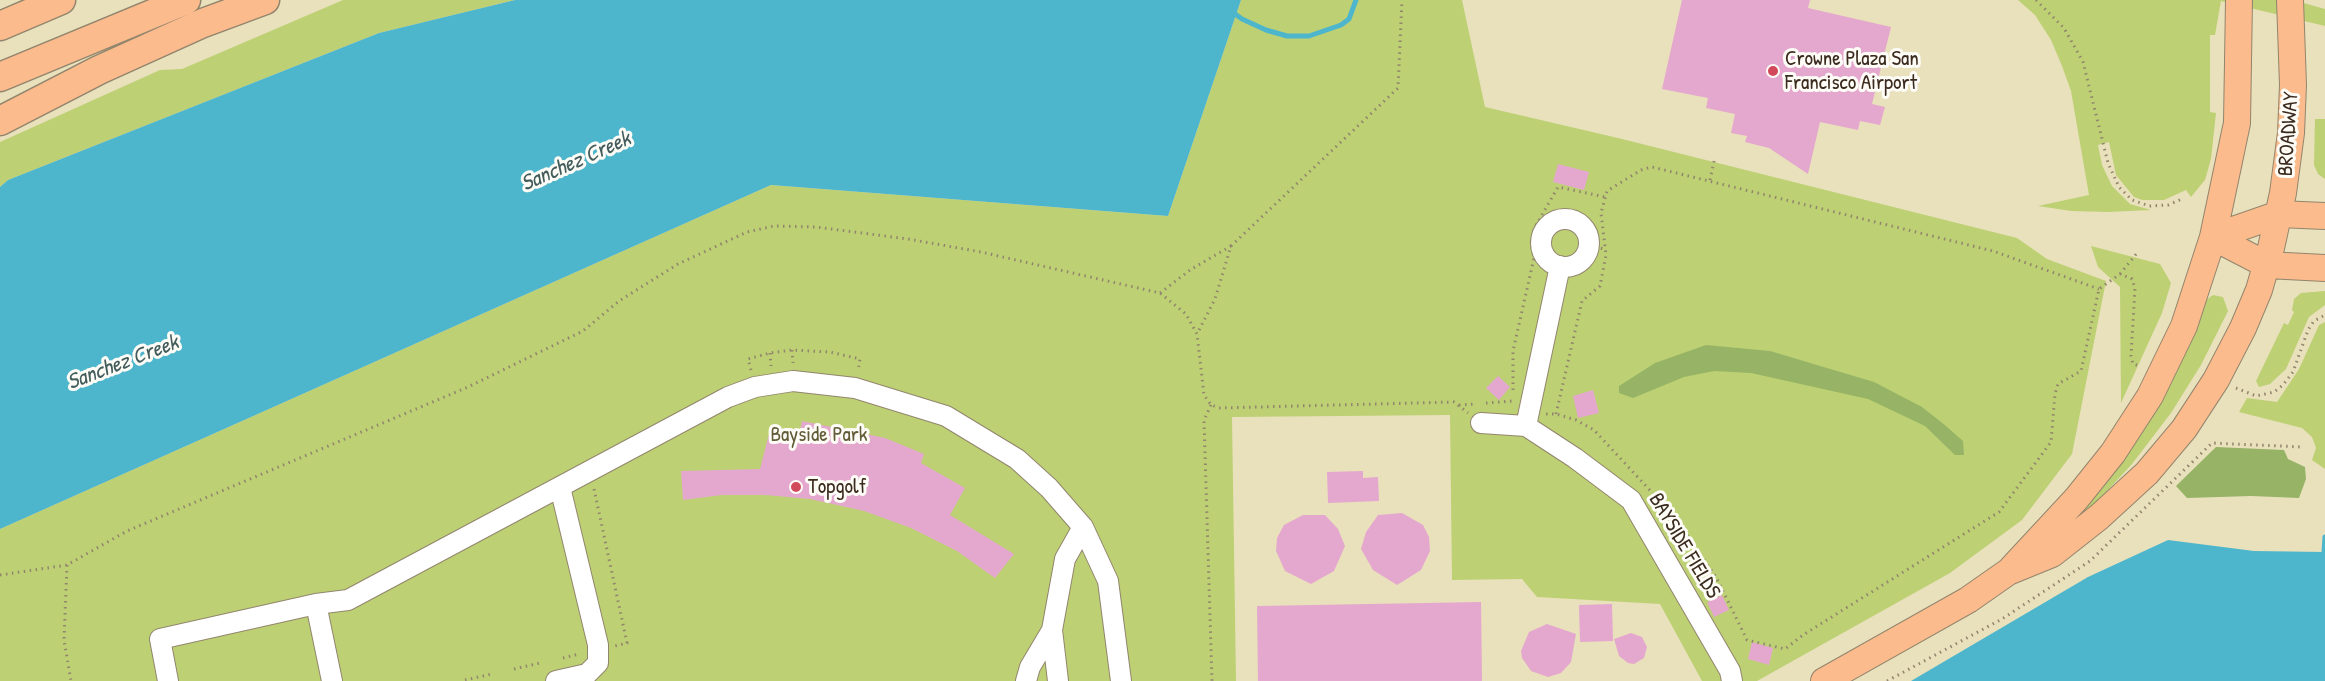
<!DOCTYPE html>
<style>
body{margin:0}
canvas{display:block;background:#e9e0bc}
</style>
<canvas width="2325" height="681"></canvas>
<script>
const context = document.querySelector('canvas').getContext('2d');
context.lineJoin = 'round';
function paint(path, color) { context.fillStyle = color; context.fill(path, 'evenodd'); }
const shape = rows => new Path2D(rows.map(r => 'M' + r).join(''));
function strokePath(path, color, width, dash) { context.strokeStyle = color; context.lineWidth = width; context.lineCap = dash ? 'butt' : 'round'; context.setLineDash(dash || []); context.stroke(path); }
function label(font, color, halo, rows, align = 'center') {
  context.font = font + ' "Patrick Hand",sans-serif'; context.lineWidth = 6; context.setLineDash([]); context.textBaseline = 'middle'; context.strokeStyle = halo; context.fillStyle = color; for (const [text, x, y, turn = 0] of rows) {
    context.save(); context.translate(x, y); context.rotate((+turn || 0) * Math.PI / 180); context.textAlign = isNaN(turn) ? turn : align; if (halo) context.strokeText(text, 0, 0); context.fillText(text, 0, 0); context.restore();
  }
}
paint(shape([
 [343,0,515,0,379,33,8,180,0,187,0,142,160,70,182,69],
 [1241,0,1462,0,1485,107,1618,138,2017,238,2047,259,2106,281,2072,454,2022,520,1950,573,1757,681,1702,681,1660,604,1537,597,1522,579,1452,580,1450,415,1232,417,1236,681,0,681,0,529,771,185,1168,216],
 [2018,0,2293,0,2325,9,2325,26,2221,1,2215,35,2210,35,2210,112,2216,113,2211,159,2205,180,2191,197,2186,190,2164,200,2142,200,2134,197,2116,175,2109,142,2098,145,2102,165,2112,186,2130,204,2151,210,2108,212,2071,211,2038,206,2089,195,2071,91,2062,66,2051,40,2035,15],
 [2315,119,2325,119,2325,179,2318,174,2314,165],
 [2091,246,2160,264,2171,283,2162,313,2121,403,2120,287,2098,267],
 [2325,291,2325,305,2309,317,2286,369,2270,384,2259,387,2256,381,2284,323,2288,325,2294,312,2292,310,2294,299,2301,293],
 [2213,295,2223,297,2228,311,2201,365,2171,413,2132,464,2107,491,2084,514,2042,545,2203,302],
 [2325,322,2325,469,2312,460,2316,448,2312,437,2302,428,2239,412,2247,398,2277,402,2299,369,2319,325]
]), '#bdd174');
paint(shape([
 [1706,345,1770,351,1874,382,1922,407,1946,426,1963,441,1964,455,1955,455,1925,426,1868,399,1751,373,1714,371,1684,377,1633,398,1619,393,1619,386,1655,363],
 [2216,447,2284,450,2288,459,2305,467,2306,479,2299,498,2251,496,2187,498,2176,486]
]), '#96b366');
paint(shape([
 [515,0,1241,0,1168,216,771,185,0,529,0,187,8,180,379,33],
 [2168,540,2254,551,2325,552,2325,681,1911,681,2088,577]
]), '#4eb6cc');
strokePath(shape([
 [1231,11,1242,19,1266,30,1287,36,1309,36,1341,25,1349,19,1356,0],
 [2324,552,2325,537]
]), '#4eb6cc', 5);
paint(shape([
 [1682,0,1810,0,1808,8,1891,27,1872,104,1885,107,1880,125,1860,121,1858,130,1820,122,1808,174,1769,148,1745,142,1747,136,1731,133,1735,114,1706,108,1708,98,1662,89],
 [1558,164,1589,172,1584,190,1553,182],
 [1498,376,1510,387,1499,400,1486,388],
 [1593,390,1599,413,1578,418,1573,396],
 [802,421,885,438,924,454,921,463,965,488,950,515,1014,554,995,578,957,551,911,528,864,511,810,499,765,495,722,495,683,500,681,471,760,469,769,434,798,441],
 [1363,471,1363,478,1378,477,1379,501,1328,503,1327,472],
 [1402,513,1423,525,1429,537,1430,551,1421,570,1397,585,1373,570,1361,549,1366,532,1378,515],
 [1303,515,1325,515,1338,529,1345,546,1334,571,1311,584,1285,571,1276,551,1277,538,1284,525],
 [1722,595,1729,610,1714,617,1707,602],
 [1481,602,1482,681,1258,681,1257,606],
 [1612,604,1613,641,1580,642,1579,605],
 [1547,624,1576,634,1571,662,1561,673,1548,677,1531,671,1522,658,1521,651,1529,632],
 [1631,633,1642,637,1647,647,1644,658,1634,664,1628,663,1619,656,1614,639],
 [1752,642,1773,648,1769,665,1748,659]
]), '#e4a8ce');
const minor = shape([
 '1541 243a24 24 0 1 1 48 0a24 24 0 1 1-48 0Z',
 [1481,423,1526,426,1575,458,1631,500,1730,671,1732,681],
 [1526,426,1560,266],
 [316,604,332,681],
 [168,681,160,639,316,604,348,600,728,397,755,387,793,381,855,388,946,416,1017,459,1049,488,1083,527,1108,581,1121,681],
 [556,681,587,674,598,663,598,645,560,487],
 [1026,681,1030,667,1052,630],
 [1058,681,1052,630,1065,559,1083,527]
]);
const major = shape([
 [2213,237,2267,265,2325,268],
 [2213,237,2279,214,2325,216],
 [2012,568,2077,498,2113,453,2150,396,2184,326,2213,237,2237,123,2239,0],
 [1824,681,1968,600,2008,572,2052,554,2099,517,2147,473,2184,429,2216,380,2243,328,2259,290,2271,248,2283,193,2291,133,2293,85,2290,0]
]);
const highway = shape([
 [0,26,61,0],
 [0,77,186,0],
 [0,121,99,70,203,23,265,0]
]);
strokePath(minor, '#92856d', 22);
strokePath(major, '#92856d', 28);
strokePath(highway, '#92856d', 31);
strokePath(shape([
 [2036,0,2064,28,2083,62,2108,163,2119,187,2132,200,2149,206,2168,205,2182,199],
 [1710,180,1715,157],
 [1231,246,1398,88,1402,0],
 [1589,246,1605,249],
 [2120,274,2137,253],
 [1160,293,1190,270,1231,246,1215,299,1197,334],
 [792,350,793,363],
 [770,353,771,366],
 [751,370,748,359,770,353,792,350,830,352,860,359,858,371],
 [2236,388,2256,396,2274,392,2283,385,2293,372,2308,330,2314,321,2325,315],
 [1513,390,1513,351,1534,258,1531,243,1535,227,1558,187,1605,197],
 [1486,403,1513,401],
 [1211,405,1204,420,1212,681],
 [1459,405,1477,404],
 [1546,414,1556,414,1576,420,1594,430,1672,514,1716,577,1747,640,1785,649,1803,635,1999,512,2051,442,2055,394,2058,384,2081,371,2099,289,2120,274,2132,279,2135,288,2131,356,2133,364,2140,366],
 [1556,414,1582,301,1600,286,1606,255,1601,213,1607,191,1641,170,1652,167,1993,251,2099,289],
 [594,489,627,643,615,646],
 [67,565,64,640,71,681],
 [0,575,67,565,127,531,468,387,583,331,619,301,678,264,747,232,774,226,816,227,908,239,981,252,1160,293,1186,314,1197,334,1204,395,1211,405,1219,408,1454,402,1468,413],
 [563,658,579,654],
 [514,669,540,663],
 [465,680,492,674],
 [1887,681,2002,619,2090,561,2212,443,2302,447]
]), '#92856d', 3, [1.5, 4.5]);
strokePath(minor, '#fff', 20);
strokePath(major, '#fbbb8c', 26);
strokePath(highway, '#fbbb8c', 28);
for (const [x, y, r, color] of [
 [1773,71,6,"#d1495b"],
 [796,487,6,"#d1495b"]
]) { const dot = new Path2D(); dot.arc(x, y, r, 0, 2 * Math.PI); context.fillStyle = color; context.fill(dot); strokePath(dot, '#fdfcf7', 2); }
label('21px', '#3b2a1e', '#fdfcf7', [
 ["Crowne Plaza San",1785,59],
 ["Francisco Airport",1785,83],
 ["Topgolf",808,487]
], 'left');
label('21px', '#3b2a1e', '#fdfcf7', [
 ["BROADWAY",2289,134,-86],
 ["BAYSIDE FIELDS",1684,546,59]
]);
label('21px', '#625c38', '#fdfcf7', [
 ["Bayside Park",819,435]
]);
label('italic 22px', '#425b5b', '#fdfcf7', [
 ["Sanchez Creek",576,162,-24],
 ["Sanchez Creek",123,363,-21]
]);
</script>
